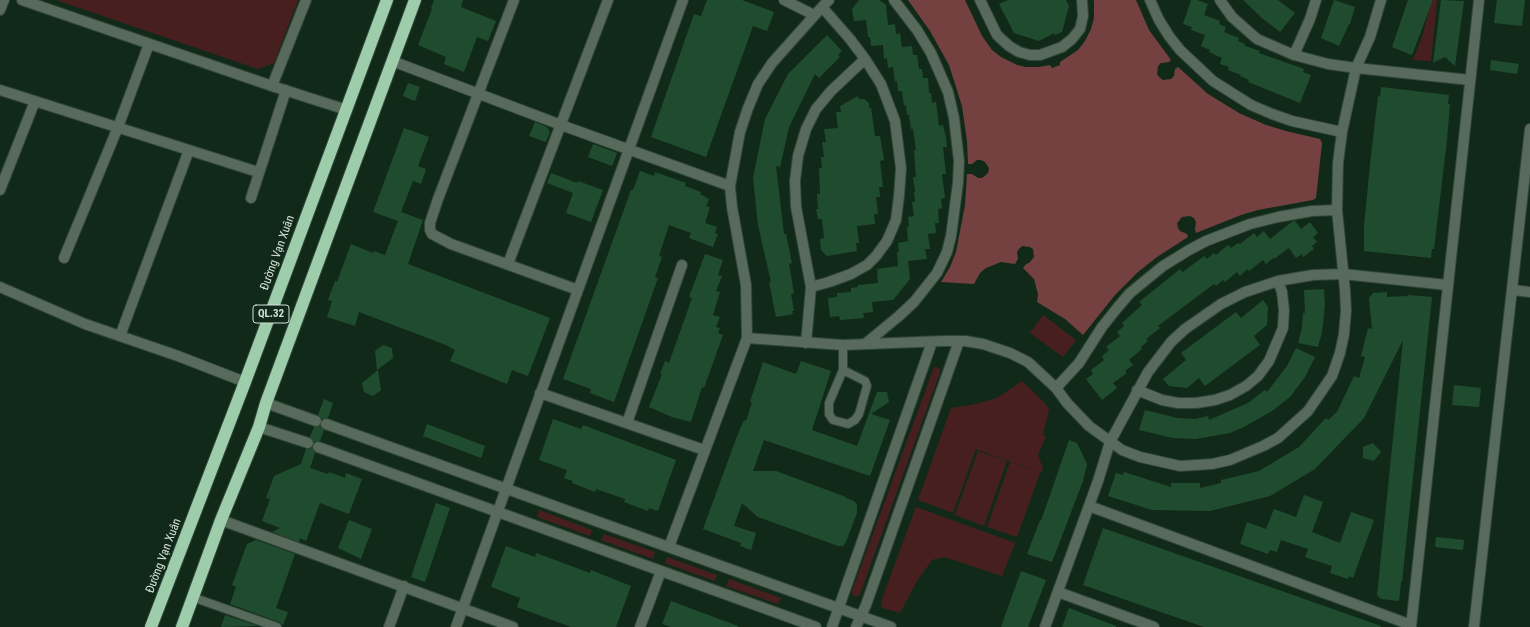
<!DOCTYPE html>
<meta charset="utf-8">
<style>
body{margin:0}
canvas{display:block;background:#112919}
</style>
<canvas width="1530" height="627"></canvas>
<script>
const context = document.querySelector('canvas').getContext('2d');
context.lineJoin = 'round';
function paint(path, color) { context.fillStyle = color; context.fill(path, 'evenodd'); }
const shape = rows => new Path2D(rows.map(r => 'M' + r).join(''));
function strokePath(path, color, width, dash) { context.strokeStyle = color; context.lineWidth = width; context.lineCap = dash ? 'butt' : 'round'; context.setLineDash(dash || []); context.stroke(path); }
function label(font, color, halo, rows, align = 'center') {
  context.font = font + ' "Roboto Condensed",sans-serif'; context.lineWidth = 4; context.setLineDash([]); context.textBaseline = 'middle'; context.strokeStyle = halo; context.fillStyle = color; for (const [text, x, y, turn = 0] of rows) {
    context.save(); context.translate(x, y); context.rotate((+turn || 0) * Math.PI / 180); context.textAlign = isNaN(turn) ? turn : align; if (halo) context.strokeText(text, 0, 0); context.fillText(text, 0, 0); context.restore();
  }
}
paint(shape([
 [56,0,298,0,274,63,258,69],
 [1432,0,1437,0,1431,61,1413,60,1422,37],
 [1043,315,1076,340,1063,357,1030,333],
 [934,367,939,368,940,372,860,594,858,596,853,596,852,591],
 [1022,381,1043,401,1049,409,1043,435,1046,436,1038,455,1043,469,1041,473,976,449,953,513,918,500,951,408,972,405,997,398],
 [978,451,1007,461,984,526,955,515],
 [1010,462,1040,473,1017,537,987,527],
 [916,507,1015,543,1002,576,944,557,932,560,917,581,900,613,883,608,881,604,883,596],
 [539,510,592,530,590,536,537,517],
 [604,534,655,552,653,559,601,540],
 [667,557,717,575,715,581,665,563],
 [729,579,781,598,778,604,726,586]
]), '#481f1f');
paint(shape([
 [908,0,965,0,982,36,992,50,1001,57,1017,65,1026,67,1039,67,1050,65,1052,68,1060,65,1060,62,1078,50,1085,41,1091,29,1094,18,1094,0,1136,0,1149,30,1171,60,1169,62,1161,63,1158,66,1157,74,1159,77,1163,80,1171,79,1174,76,1175,69,1178,67,1208,94,1239,113,1266,125,1286,131,1320,139,1322,143,1316,198,1313,200,1258,210,1241,215,1196,233,1195,229,1196,222,1194,218,1190,216,1182,217,1177,223,1178,228,1180,231,1187,234,1188,237,1157,257,1138,272,1115,295,1083,335,1065,319,1037,302,1038,294,1034,279,1023,268,1026,264,1029,263,1034,257,1033,249,1030,247,1022,246,1019,249,1017,252,1018,259,1015,264,1001,262,986,268,980,273,974,284,941,282,950,267,956,252,965,205,967,174,972,174,978,178,982,178,988,173,989,168,985,162,981,160,977,160,972,164,968,164,967,141,962,106,949,65,930,31]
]), '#744140');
paint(shape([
 [434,0,463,0,461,7,496,21,488,41,477,37,464,72,444,64,446,57,418,45,432,9,431,8],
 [707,0,742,0,774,12,767,31,753,26,706,157,651,137,694,14,701,16],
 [859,0,879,0,886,5,888,25,895,24,896,34,900,33,902,47,912,46,913,55,917,55,919,69,922,69,923,78,928,78,929,93,931,93,932,103,936,102,939,126,943,125,946,137,947,147,943,147,946,174,942,174,945,198,941,199,942,208,938,209,939,223,935,223,936,233,928,234,930,249,925,249,927,259,908,261,910,279,893,300,872,302,873,312,863,313,864,318,840,320,839,316,830,317,828,298,837,297,837,293,851,292,851,288,858,287,858,285,878,283,877,269,898,266,897,252,899,252,898,243,908,241,907,227,909,226,908,217,914,216,912,202,915,202,914,192,915,192,913,177,916,177,914,151,916,150,913,129,911,129,909,115,907,115,906,105,904,106,902,91,898,91,897,81,895,82,893,67,888,68,887,58,884,59,883,45,871,46,870,37,868,37,866,20,854,21,852,9],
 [1008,0,1066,0,1069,6,1062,32,1055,35,1054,33,1039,41,1014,33,999,4],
 [1191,0,1197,0,1208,4,1204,15,1220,21,1219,24,1226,27,1224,32,1239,38,1238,41,1245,44,1245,46,1260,51,1259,53,1304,69,1303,72,1311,75,1300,103,1248,82,1249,80,1240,76,1241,75,1228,70,1229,67,1220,64,1222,58,1209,52,1210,50,1201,46,1205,35,1191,30,1192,27,1183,24],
 [1243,0,1278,0,1295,13,1280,32,1263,19],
 [1334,0,1355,7,1350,24,1349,24,1339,46,1321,38],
 [1408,0,1433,0,1412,55,1392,47],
 [1441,0,1464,1,1455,66,1445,57,1433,63],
 [1497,0,1525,0,1522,26,1494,23],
 [827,35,842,51,838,55,840,57,819,78,815,74,789,127,780,167,776,166,784,234,786,234,792,263,789,264,790,270,794,293,791,294,794,311,792,311,793,314,776,317,769,282,771,282,758,225,753,178,765,119,788,74],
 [1491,60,1519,64,1517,74,1490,70],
 [408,83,420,87,415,101,403,96],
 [1381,87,1449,95,1448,104,1450,104,1447,140,1434,249,1432,249,1431,258,1364,251,1364,227,1370,164,1378,96,1380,97],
 [858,96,859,99,864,99,869,103,869,108,871,108,875,136,880,136,884,160,880,161,883,187,879,187,880,197,876,197,878,214,874,214,875,224,857,226,859,243,856,243,857,251,827,256,821,250,820,239,824,238,822,219,818,219,816,209,818,209,817,194,820,194,819,168,822,168,821,157,824,157,822,142,826,142,824,129,838,128,836,112,841,112,840,106],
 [535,122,547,127,550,132,546,142,529,136],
 [404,128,429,137,418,166,426,169,421,184,413,181,401,212,423,220,408,264,550,318,528,376,512,370,507,384,450,361,455,350,446,345,359,312,355,326,327,317,332,301,328,300,335,281,337,282,351,244,373,253,374,251,385,255,398,221,373,212],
 [593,144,617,153,612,166,588,157],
 [640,171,654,176,655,172,686,183,685,186,701,192,700,194,709,199,706,206,710,207,705,223,717,227,715,233,718,234,713,247,689,238,691,233,669,225,659,256,662,257,655,277,658,278,614,402,590,393,591,389,563,379,631,190,633,190],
 [551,173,577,183,578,181,603,190,591,222,566,213,573,193,547,183],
 [1293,221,1295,221,1301,229,1310,222,1318,233,1313,237,1317,242,1312,246,1314,249,1303,257,1302,254,1296,258,1289,248,1274,259,1273,258,1266,264,1263,260,1249,271,1247,269,1240,276,1237,272,1225,282,1223,280,1216,286,1214,284,1158,326,1160,328,1146,339,1148,341,1141,347,1142,349,1129,360,1133,365,1125,371,1127,373,1113,383,1117,388,1102,400,1086,379,1093,374,1091,370,1104,360,1102,356,1109,350,1106,347,1120,336,1117,332,1124,326,1122,323,1142,305,1139,302,1180,269,1183,272,1204,256,1207,259,1214,253,1216,255,1228,245,1231,248,1238,243,1240,244,1254,233,1257,237,1264,231,1270,239],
 [705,254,723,260,718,275,722,276,716,291,720,292,713,315,720,317,716,327,720,328,718,333,723,335,704,388,702,387,691,422,672,417,649,407,662,374,660,374,665,361,669,363,692,298,689,297],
 [1324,289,1325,305,1322,332,1318,347,1298,343,1302,328,1303,313,1305,313,1304,290],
 [1387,292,1387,297,1408,296,1408,295,1432,297,1402,582,1401,582,1399,601,1381,599,1377,595,1403,340,1364,418,1315,469,1270,496,1210,511,1152,510,1108,496,1116,473,1123,475,1124,472,1171,487,1171,483,1200,483,1200,488,1221,483,1221,480,1259,471,1299,447,1326,418,1328,420,1337,412,1354,376,1359,378,1365,357,1361,356,1368,328,1372,329,1369,298,1373,293],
 [1263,300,1268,307,1267,325,1254,336,1260,345,1205,386,1199,378,1187,388,1169,386,1163,379,1186,360,1181,353,1236,312,1241,318],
 [383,345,392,348,393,358,377,370,375,351],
 [1296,348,1315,357,1305,377,1290,397,1272,411,1244,427,1230,433,1196,439,1173,438,1139,430,1145,410,1177,418,1195,419,1208,416,1209,420,1248,403,1265,390,1267,392,1287,366],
 [801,361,831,371,812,430,857,446,877,392,887,392,889,402,871,414,890,420,870,476,764,440,753,471,776,471,846,497,846,498,854,501,857,505,857,513,846,542,843,546,838,546,758,517,742,503,734,526,756,533,751,550,740,546,741,543,703,529,736,439,744,420,746,421,752,403,750,402,763,362,796,374],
 [378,370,381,390,373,396,364,392,362,383],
 [1454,385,1481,388,1479,407,1452,405],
 [324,399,333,403,328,418,322,419,318,415],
 [553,419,581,429,583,425,676,460,658,511,649,508,648,511,624,502,625,499,596,489,595,492,572,483,573,481,564,478,567,470,539,460],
 [427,424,485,446,481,458,423,436],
 [320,426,324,430,320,441,314,442,310,437,314,427],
 [1069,440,1077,443,1087,464,1083,481,1052,562,1027,554,1040,520,1041,521],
 [1373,443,1381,452,1374,461,1363,458,1363,447],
 [312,448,315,453,310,468,328,474,329,472,345,478,346,473,362,479,349,514,320,503,306,541,300,538,299,542,272,532,280,528,262,521,270,499,266,498,274,476,301,464,306,449],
 [1304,495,1323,502,1312,532,1340,543,1351,512,1374,520,1353,578,1349,576,1348,579,1330,573,1332,566,1305,557,1308,549,1281,540,1277,552,1270,550,1268,554,1240,544,1247,522,1266,529,1274,509,1296,517],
 [436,503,450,508,425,582,411,577],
 [349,520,372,529,361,559,338,548],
 [1103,528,1381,626,1380,627,1204,627,1083,585],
 [1436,537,1464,540,1463,550,1435,547],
 [256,540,295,554,276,608,288,612,283,625,279,622,230,604,236,587,232,585,247,544],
 [506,546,535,557,536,553,590,573,591,570,631,586,616,627,571,627,517,607,520,598,491,587],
 [1021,571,1046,580,1028,627,1001,627],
 [671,601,738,626,738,627,671,627,662,624],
 [1069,608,1116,626,1116,627,1062,627],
 [225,615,258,626,221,627]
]), '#1f4c2f');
const lane = shape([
 [843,345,843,370,829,403,829,414,833,420,848,424,855,420,859,414,867,386,865,381,843,370],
 [192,597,277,627]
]);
const street = shape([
 [22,0,272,86,347,110],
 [514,0,438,199,430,223,430,230,432,234,451,244,578,290],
 [784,0,814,15],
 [980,0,997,35,1009,46,1019,52,1030,55,1040,55,1062,47,1072,39,1080,29,1083,16,1082,0],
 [1150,0,1159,20,1169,36,1180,50,1213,81,1251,105,1272,114,1292,121,1342,132],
 [1220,0,1232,17,1257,39,1294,55,1328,64,1356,68,1470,80],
 [822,7,850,39,865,59,881,84,895,121,901,168,899,196,896,220,887,241,876,256,867,265,851,274,829,282,811,287,796,207,795,181,798,156,806,129,816,109,831,91,865,59],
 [0,10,4,0],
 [1294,55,1310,19,1316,0],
 [392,61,561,125,730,186],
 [272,86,306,0],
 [0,90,258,172],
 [0,190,35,101],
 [251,198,286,90],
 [64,258,118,127,149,44],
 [508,264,608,0],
 [0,287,85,324,178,356,245,382],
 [1513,290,1530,292],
 [120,336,189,150],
 [747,338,843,345,943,341,965,341,983,344,1010,353,1028,362,1056,388,1067,403,1089,426,1122,450,1140,457,1180,466,1212,464,1230,460,1263,446,1278,438,1308,411,1332,376,1340,353,1344,334,1346,311,1345,290,1337,210,1338,163,1342,132,1356,68,1370,37,1381,0],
 [806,343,811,287],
 [865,344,899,316,914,302,937,273,947,252,951,236,958,183,959,161,954,118,948,92,931,53,917,30,894,0],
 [1056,388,1079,363,1102,327,1118,307,1130,293,1163,266,1189,250,1206,241,1250,224,1278,217,1312,211,1337,210],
 [1137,390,1162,400,1178,403,1196,403,1215,400,1230,395,1246,386,1258,376,1269,361,1283,328,1284,310,1282,292,1278,281],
 [540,393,704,450],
 [266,403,316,421],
 [627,423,682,265],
 [326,424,891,627],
 [259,427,308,443],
 [318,447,816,627],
 [1089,506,1411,625],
 [221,520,513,627],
 [669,547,747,338,746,285,732,207,730,186,740,132,748,108,758,84,772,63,822,7,829,0],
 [1058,592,1154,627],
 [389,627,404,586],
 [456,627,683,0],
 [640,627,661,571],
 [832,627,932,342],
 [856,627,866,605,959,341],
 [1045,627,1098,481,1110,442,1148,372,1171,342,1185,329,1221,304,1245,292,1278,281,1301,277,1313,275,1343,274,1447,285],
 [1411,627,1479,0],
 [1474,627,1530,129]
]);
const highway = shape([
 [151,627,245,382,387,0],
 [182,627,221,520,259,427,266,403,415,0]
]);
strokePath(lane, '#304637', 10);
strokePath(street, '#304637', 12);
strokePath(highway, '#304637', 14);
strokePath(lane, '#576a5c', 8);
strokePath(street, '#576a5c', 10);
strokePath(highway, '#9dcdaa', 12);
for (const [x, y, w] of [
 [271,314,36]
]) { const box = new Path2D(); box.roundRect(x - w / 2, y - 9, w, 18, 3); context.fillStyle = '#112919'; context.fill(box); strokePath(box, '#d3e1d6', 1); }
label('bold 11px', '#d3e1d6', null, [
 ["QL.32",271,314]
]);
label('12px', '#d3e1d6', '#112919', [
 ["Đường Vạn Xuân",278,253,-70],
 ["Đường Vạn Xuân",164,556,-69]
]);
</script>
